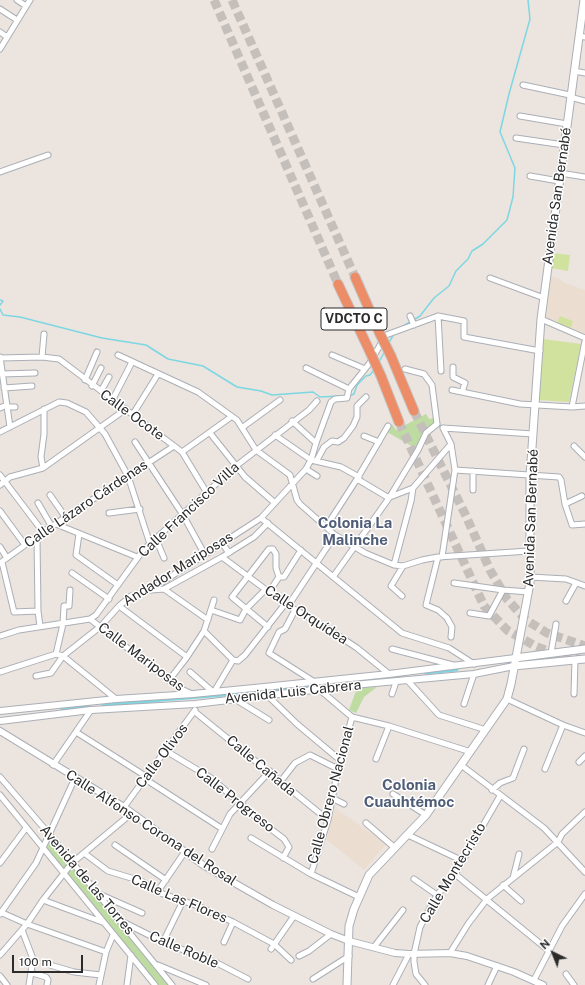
<!DOCTYPE html>
<meta charset="utf-8">
<style>
body{margin:0}
#map{position:relative;width:585px;height:985px;overflow:hidden;background:#ebe4df;font-family:"Public Sans",sans-serif}
canvas{display:block}
.north{position:absolute;left:533px;top:933px;width:40px;height:40px;-webkit-text-stroke:3px #fff;paint-order:stroke;rotate:317deg;font-size:11px;font-weight:700;line-height:16px;text-align:center;color:#2b2b2b}
.north::after{content:'';display:block;margin:auto;width:14px;height:18px;background:#2b2b2b;clip-path:polygon(50% 0,100% 100%,50% 72%,0 100%)}
.scale{position:absolute;left:12px;top:955px;width:71px;height:18px;box-sizing:border-box;border:2px solid #2b2b2b;border-top:0;padding-left:5px;font-size:12px;line-height:14px;white-space:nowrap;color:#2b2b2b;-webkit-text-stroke:3px #fff;paint-order:stroke}
</style>
<div id="map">
<canvas width="585" height="985"></canvas>
<div class="north">N</div>
<div class="scale">100 m</div>
</div>
<script>
const context = document.querySelector('canvas').getContext('2d');
context.lineJoin = 'round';
function paint(path, color) { context.fillStyle = color; context.fill(path, 'evenodd'); }
const shape = rows => new Path2D(rows.map(r => 'M' + r).join(''));
function strokePath(path, color, width, dash) { context.strokeStyle = color; context.lineWidth = width; context.lineCap = dash ? 'butt' : 'round'; context.setLineDash(dash || []); context.stroke(path); }
function label(font, color, halo, rows, align = 'center') {
  context.font = font + ' "Public Sans",sans-serif'; context.lineWidth = 3; context.setLineDash([]); context.textBaseline = 'middle'; context.strokeStyle = halo; context.fillStyle = color; for (const [text, x, y, turn = 0] of rows) {
    context.save(); context.translate(x, y); context.rotate((+turn || 0) * Math.PI / 180); context.textAlign = isNaN(turn) ? turn : align; if (halo) context.strokeText(text, 0, 0); context.fillText(text, 0, 0); context.restore();
  }
}
paint(shape([
 [550,276,561,279,562,282,585,290,585,337,545,320],
 [335,808,386,844,364,870,326,839]
]), '#ebded0');
paint(shape([
 [426,414,429,419,434,418,436,424,429,428,415,448,387,432,392,424,396,430],
 [377,687,364,697,356,713,349,710,357,688],
 [50,836,70,863,64,870,45,848],
 [72,865,171,985,158,985,106,922,66,873]
]), '#bedca1');
paint(shape([
 [553,253,570,255,568,271,551,268],
 [560,316,573,321,571,328,557,323],
 [543,339,581,344,569,402,538,400]
]), '#d0e29e');
strokePath(shape([
 [0,300,3,301,0,305],
 [0,309,3,315,20,317,102,338,146,345,168,359,203,366,237,387,261,391,272,395,313,392,320,397,339,396],
 [400,328,420,316,434,298,449,286,456,271,468,259,472,251,483,244,507,220,513,197,515,168,500,132,509,94,530,19,528,0],
 [388,344,394,334],
 [379,362,385,351],
 [349,396,354,394,357,385,366,376,370,375,374,370]
]), '#7dd7e2', 1.5);
strokePath(shape([
 [426,672,456,669],
 [278,689,394,676],
 [104,706,162,699,260,691],
 [63,709,88,708]
]), '#7dd7e2', 5);
strokePath(shape([
 [214,0,338,284],
 [232,0,355,277],
 [414,411,466,516,490,570,507,599,526,620,547,633,585,646],
 [399,422,484,606,507,630,535,646,555,654,579,659]
]), '#c5bfbb', 9, [9, 4.5]);
const minor = shape([
 [17,0,26,6],
 [0,9,17,20],
 [0,32,7,37],
 [579,36,585,37],
 [0,49,30,0],
 [574,71,585,73],
 [523,85,570,95],
 [570,97,585,101],
 [520,116,567,124],
 [516,138,564,145],
 [0,172,48,155],
 [560,173,585,177],
 [530,176,559,181],
 [490,278,544,298],
 [410,316,414,325],
 [438,316,441,371],
 [541,319,585,338],
 [118,355,198,392,237,420,256,450,290,475,297,500,300,504,335,535,365,553,394,565,403,566,422,560,438,557,529,551],
 [332,355,365,369],
 [0,357,10,427],
 [42,357,44,334],
 [0,358,42,357,59,359,182,452,207,493],
 [453,367,453,377,465,383,462,392],
 [306,368,349,389],
 [405,369,424,374,432,385,437,424],
 [2,374,35,373],
 [85,380,97,352],
 [92,386,101,368],
 [4,388,32,386],
 [452,390,520,404,572,407,585,406],
 [101,391,109,377],
 [113,399,132,362],
 [8,407,15,407],
 [572,407,585,341],
 [0,408,7,405],
 [133,414,158,374],
 [292,421,316,443],
 [243,427,280,400],
 [443,428,533,434],
 [0,432,59,402,67,403,86,412,105,434,128,476,150,544],
 [210,433,245,477,275,503],
 [275,435,311,460,341,467,359,477],
 [364,436,379,442],
 [135,442,183,515,205,555],
 [574,446,585,457],
 [182,452,231,417],
 [317,460,324,447,332,441,338,442,344,438,353,426,357,417,357,406,366,397],
 [43,468,41,457,44,434,44,409],
 [306,469,317,476],
 [455,470,559,477,561,480,565,504,572,525,585,524],
 [473,471,473,490],
 [0,475,43,532],
 [357,479,389,498],
 [0,485,10,477,43,468,126,409],
 [50,495,66,518],
 [390,497,413,488,451,444],
 [38,503,52,527],
 [565,504,582,496],
 [0,511,25,545],
 [109,513,140,509],
 [261,518,402,633,449,648,474,664],
 [56,524,137,557],
 [326,527,357,479,388,426],
 [79,534,76,555,118,585],
 [37,537,38,611,40,626],
 [156,539,164,558],
 [222,543,229,553],
 [0,547,7,558],
 [222,557,285,604,324,626,357,648,389,674],
 [438,557,426,605,438,610,447,618,452,627,451,637],
 [442,557,455,470,451,444,443,428],
 [2,562,14,612,38,611],
 [0,563,43,532,174,446],
 [394,565,411,501,413,488],
 [72,573,109,599],
 [279,577,284,577,301,550],
 [333,577,389,498,418,450,426,433,437,424],
 [530,577,566,579,585,586],
 [454,583,503,590,529,592],
 [164,589,222,557,254,537,268,523],
 [151,590,164,589,208,620],
 [402,596,391,586,403,566],
 [566,601,576,583],
 [119,606,187,657],
 [288,606,335,535],
 [211,610,240,620,246,609,265,590],
 [295,610,285,629,279,632,269,653,313,681],
 [470,613,489,616,503,590],
 [90,619,179,688,192,694],
 [268,627,232,597,269,549,273,549,276,554,276,568,279,577,269,592],
 [204,631,233,660],
 [0,636,19,630,90,619,96,615,144,549,236,466,309,410,317,401],
 [392,649,453,665],
 [551,653,556,624],
 [56,654,63,624,64,606,69,606,70,590],
 [233,660,238,661,245,655,285,604],
 [0,672,56,654,63,656,116,699],
 [190,672,213,692],
 [36,676,51,673,63,656,101,626,119,606,131,596,150,590,261,518,306,469,311,460,316,443,331,402,335,399,347,398,349,389,369,364,386,335,438,316,464,321,464,337,540,351],
 [170,679,187,657,204,631,214,600],
 [408,681,439,715,486,730],
 [320,690,352,717,389,726,471,752],
 [214,692,233,660],
 [392,694,396,682],
 [574,694,575,660],
 [267,695,297,724,340,760],
 [235,699,269,720],
 [507,699,563,725,585,733],
 [464,704,474,674],
 [195,712,328,820],
 [76,732,147,777],
 [166,751,211,778,263,823,284,839,289,847,283,858],
 [376,759,389,726],
 [579,762,585,756],
 [53,765,91,710],
 [461,765,544,828,585,872],
 [545,769,563,725],
 [0,777,50,835,172,985],
 [145,779,221,828],
 [281,781,295,763,310,755,338,769],
 [492,790,500,783,513,778,524,749],
 [393,794,426,815],
 [0,795,155,985],
 [332,798,344,804],
 [124,807,195,710],
 [366,823,395,848],
 [408,835,463,861],
 [251,838,311,874,359,897],
 [115,845,166,880],
 [212,849,230,814,270,771],
 [84,853,108,871,141,881,163,894,198,906,233,922,274,944,291,960],
 [0,863,26,828],
 [311,874,328,820,338,769,352,717],
 [455,874,548,950],
 [513,878,519,854],
 [414,879,437,895],
 [503,885,521,901],
 [158,891,184,853],
 [99,894,142,913],
 [43,900,102,922],
 [0,912,27,924,106,952],
 [0,914,36,863,75,778],
 [123,922,163,942,217,963,248,979],
 [22,930,33,959,29,985],
 [163,942,183,901],
 [224,942,233,922],
 [374,947,403,910],
 [271,949,294,916],
 [450,953,468,924,487,899,558,842,562,834,585,812],
 [0,955,27,924,43,900,72,863,132,813],
 [299,956,309,951,331,934],
 [50,965,74,972,101,975],
 [158,965,206,985],
 [32,973,46,977,48,980,47,985],
 [566,974,574,985],
 [0,976,7,985],
 [313,979,349,956],
 [534,980,562,926,585,894],
 [99,985,106,952,113,935],
 [127,985,131,955],
 [393,985,409,954],
 [425,985,416,974,414,962,414,954,420,927,437,895,455,874,500,796],
 [488,985,497,966]
]);
const tertiary = shape([
 [0,711,116,699,193,694,264,687,389,674,515,658],
 [0,721,91,710,195,704,364,684,474,674,514,666],
 [0,731,124,807,203,865,273,905,331,934,349,941,395,953,409,954,450,953,467,956,514,972,543,985]
]);
const secondary = shape([
 [515,658,585,649],
 [514,666,585,659],
 [347,985,349,926,354,909,369,875,426,815,507,699,511,684,530,583,530,476,541,319,584,0]
]);
const motorway = shape([
 [355,277,380,334],
 [338,284,371,354],
 [391,356,414,411],
 [381,376,399,422]
]);
strokePath(minor, '#abafb6', 7);
strokePath(tertiary, '#abafb6', 8);
strokePath(secondary, '#abafb6', 9);
strokePath(motorway, '#c4c4c4', 11);
strokePath(minor, '#fff', 5);
strokePath(tertiary, '#fff', 6);
strokePath(secondary, '#fff', 7);
strokePath(motorway, '#ed8d68', 9);
const motorwayBridge = shape([
 [380,334,391,356],
 [371,354,381,376]
]);
strokePath(motorwayBridge, '#c4c4c4', 11, []);
strokePath(motorwayBridge, '#ed8d68', 9);
for (const [x, y, w] of [
 [354,319,66]
]) { const box = new Path2D(); box.roundRect(x - w / 2, y - 11, w, 22, 3); context.fillStyle = '#fff'; context.fill(box); strokePath(box, '#2b2b2b', 1); }
label('bold 13px', '#2b2b2b', null, [
 ["VDCTO C",354,319]
]);
label('14px', '#2b2b2b', '#fff', [
 ["Avenida San Bernabé",557,196,-82],
 ["Calle Ocote",132,415,36],
 ["Calle Lázaro Cárdenas",86,504,-34],
 ["Calle Francisco Villa",189,510,-43],
 ["Avenida San Bernabé",531,518,-88],
 ["Andador Mariposas",178,569,-32],
 ["Calle Orquídea",306,615,33],
 ["Calle Mariposas",141,657,37],
 ["Avenida Luis Cabrera",293,692,-6],
 ["Calle Olivos",162,756,-53],
 ["Calle Cañada",261,766,40],
 ["Calle Obrero Nacional",331,795,-75],
 ["Calle Progreso",235,800,38],
 ["Calle Alfonso Corona del Rosal",151,828,33],
 ["Calle Montecristo",453,873,-59],
 ["Avenida de las Torres",87,880,50],
 ["Calle Las Flores",179,899,23],
 ["Calle Roble",184,950,23]
]);
label('bold 15px', '#505d77', '#fff', [
 ["Colonia La",355,523],
 ["Malinche",355,540],
 ["Colonia",409,785],
 ["Cuauhtémoc",409,802]
]);
</script>
